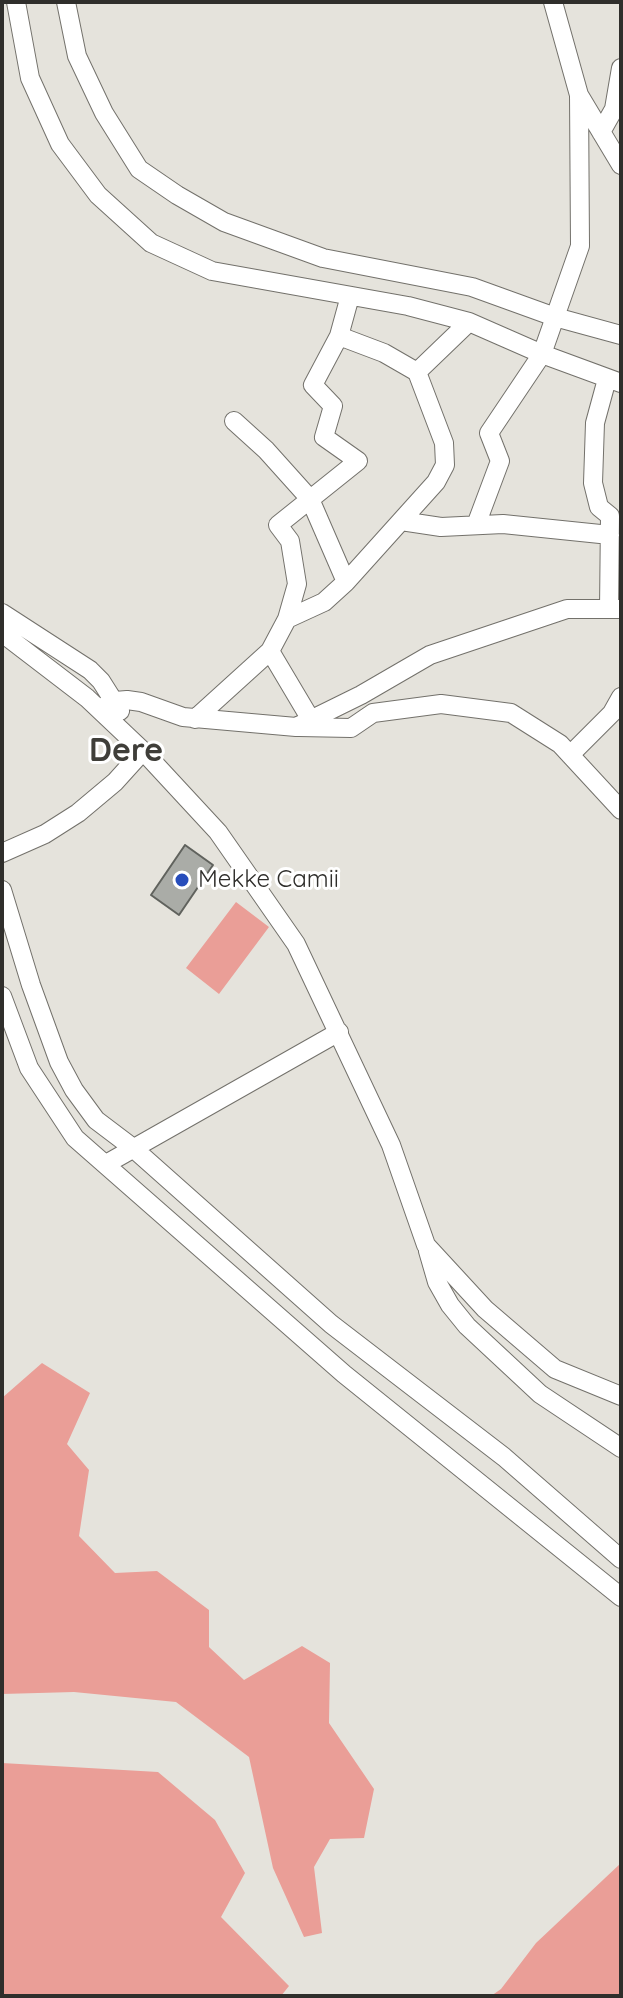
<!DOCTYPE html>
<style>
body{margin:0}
#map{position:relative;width:623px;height:1998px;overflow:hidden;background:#e5e3dc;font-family:Quicksand,sans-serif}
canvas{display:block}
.frame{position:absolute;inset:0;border:4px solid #2f2e2b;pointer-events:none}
</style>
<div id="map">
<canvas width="623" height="1998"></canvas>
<div class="frame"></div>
</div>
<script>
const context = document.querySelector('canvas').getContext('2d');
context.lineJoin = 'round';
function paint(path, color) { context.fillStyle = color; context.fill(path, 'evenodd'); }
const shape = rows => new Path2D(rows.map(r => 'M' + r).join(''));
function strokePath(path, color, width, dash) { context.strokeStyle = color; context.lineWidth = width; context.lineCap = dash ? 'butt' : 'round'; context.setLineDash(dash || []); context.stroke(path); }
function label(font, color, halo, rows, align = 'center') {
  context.font = font + ' Quicksand,sans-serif'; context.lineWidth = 6; context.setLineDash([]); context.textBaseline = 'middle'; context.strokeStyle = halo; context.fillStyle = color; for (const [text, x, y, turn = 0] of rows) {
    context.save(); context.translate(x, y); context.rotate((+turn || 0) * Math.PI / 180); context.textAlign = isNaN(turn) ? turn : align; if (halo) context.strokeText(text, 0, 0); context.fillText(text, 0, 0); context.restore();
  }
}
paint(shape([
 [236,902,269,927,219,994,186,968],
 [42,1363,90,1393,67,1444,89,1470,79,1536,115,1573,157,1571,209,1610,209,1647,244,1680,302,1646,330,1663,329,1723,374,1789,364,1838,330,1839,314,1867,322,1933,304,1937,273,1868,249,1757,176,1702,74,1692,2,1694,2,1398],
 [2,1763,158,1772,215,1820,245,1873,221,1917,289,1986,281,1996,2,1996],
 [621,1863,621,1996,491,1996,501,1989,536,1943]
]), '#ea9e97');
const building = shape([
 [185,845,213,865,179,915,151,895,185,845]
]);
paint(building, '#aaaca7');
strokePath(building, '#60625d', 2);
const minor = shape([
 [16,2,30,78,60,144,98,195,151,243,212,271,408,306,469,322,542,354,621,383],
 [66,2,77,56,104,113,139,169,177,195,224,222,323,258,472,287,555,317,621,335],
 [553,2,579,95,621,165],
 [601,132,614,109,621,68],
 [417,372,469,322],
 [607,379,595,423,593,483,599,507,610,516,609,609],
 [234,421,266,450,310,499,346,582],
 [401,521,441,527,503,524,610,535],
 [476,525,500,461,489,433,542,354,580,246,579,95],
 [2,613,90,670,101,681,120,711],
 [287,619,297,584,290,541,278,525,358,461,324,437,333,406,313,385,339,336],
 [2,633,87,698,143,751,218,832,296,944,391,1145,426,1245,485,1309,555,1369,621,1396],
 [270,651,311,720],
 [99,709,115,701,127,700,141,702,183,717,296,727,361,695,430,655,567,609,621,609],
 [195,719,270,651,287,619,324,602,346,582,436,482,445,465,444,443,417,372,384,353,339,336,350,296],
 [299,727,351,728,373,713,441,704,511,713,560,744,621,810],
 [570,755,612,713,621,697],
 [2,853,45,834,78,813,115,782,143,751],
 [2,890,31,985,59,1062,74,1090,96,1120,133,1148,331,1324,504,1457,621,1559],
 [2,996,29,1068,75,1138,344,1374,621,1597],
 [106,1164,339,1032],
 [428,1251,437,1282,450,1305,467,1326,540,1394,621,1448]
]);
strokePath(minor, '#73716b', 20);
strokePath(minor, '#fff', 18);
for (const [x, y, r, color] of [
 [182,880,8,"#274dbb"]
]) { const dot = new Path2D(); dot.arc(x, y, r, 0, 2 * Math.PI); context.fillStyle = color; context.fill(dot); strokePath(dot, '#fff', 3); }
label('24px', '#2f2e2b', '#fff', [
 ["Mekke Camii",198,880]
], 'left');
label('bold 32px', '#3f3e39', '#fff', [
 ["Dere",126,751]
]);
</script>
